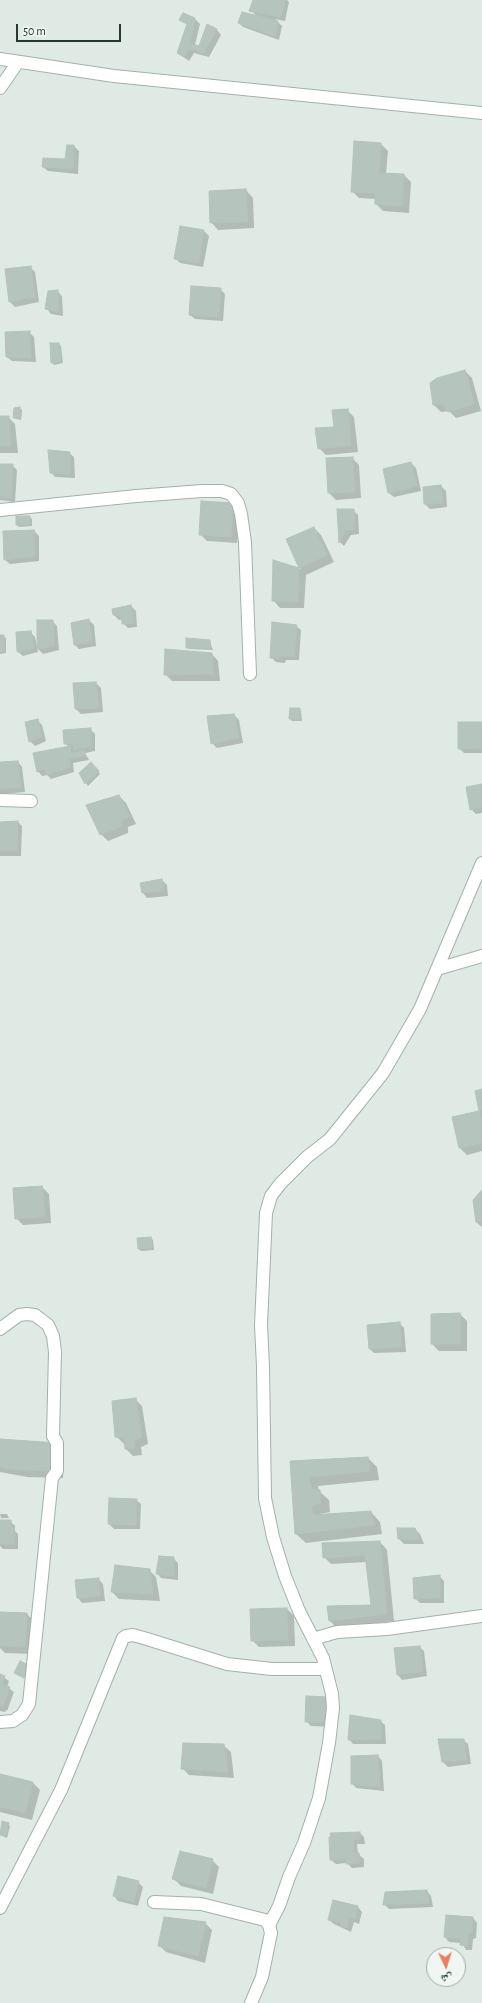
<!DOCTYPE html>
<meta charset="utf-8">
<style>
body{margin:0}
#map{position:relative;width:482px;height:2003px;overflow:hidden;background:#e0eae5;font-family:"Alegreya Sans","Noto Naskh Arabic",sans-serif}
canvas{display:block}
.north{position:absolute;left:426px;top:1947px;width:40px;height:40px;box-sizing:border-box;background:#f0f7f3;border:1px solid #9eaba6;border-radius:50%;rotate:176deg;font-size:11px;font-weight:700;line-height:16px;text-align:center;color:#223932}
.north::after{content:'';display:block;margin:auto;width:14px;height:18px;background:#e77f61;clip-path:polygon(50% 0,100% 100%,50% 72%,0 100%)}
.scale{position:absolute;left:16px;top:24px;width:105px;height:18px;box-sizing:border-box;border:2px solid #223932;border-top:0;padding-left:5px;font-size:12px;line-height:14px;white-space:nowrap;color:#223932;-webkit-text-stroke:3px #f0f7f3;paint-order:stroke}
</style>
<div id="map">
<canvas width="482" height="2003"></canvas>
<div class="north">ش</div>
<div class="scale">50 m</div>
</div>
<script>
const context = document.querySelector('canvas').getContext('2d');
context.lineJoin = 'round';
function paint(path, color) { context.fillStyle = color; context.fill(path, 'evenodd'); }
const shape = rows => new Path2D(rows.map(r => 'M' + r).join(''));
function strokePath(path, color, width, dash) { context.strokeStyle = color; context.lineWidth = width; context.lineCap = dash ? 'butt' : 'round'; context.setLineDash(dash || []); context.stroke(path); }
paint(shape([
 [255,0,287,0,289,2,285,21,275,19,282,26,279,40,243,27,239,23,257,17,251,10],
 [180,19,195,19,200,24,195,45,200,47,217,30,221,35,209,57,194,53,189,61,178,53,188,25],
 [381,144,388,151,386,174,404,175,411,182,409,213,383,211,376,204,376,199,359,198,352,191],
 [68,146,74,146,79,151,78,174,48,171,43,167,66,160],
 [246,190,253,198,254,228,218,230,211,222],
 [181,227,204,231,209,236,203,267,180,263,175,258],
 [30,267,35,272,39,302,15,307,10,302,6,270],
 [220,289,225,294,223,321,195,319,190,315],
 [57,291,62,296,63,316,51,314,47,309],
 [29,332,34,337,36,362,12,361,7,357],
 [51,344,59,344,61,346,63,363,54,365,52,363],
 [465,371,472,378,481,411,456,418,449,411,441,412,434,405,431,383],
 [20,408,22,410,21,420,16,419,14,417],
 [347,410,354,417,358,452,326,455,319,448],
 [0,417,8,417,15,424,18,453,0,453],
 [69,453,74,457,75,478,55,477,51,472],
 [352,458,359,465,361,498,336,500,329,493],
 [411,463,416,468,421,491,394,497,389,493],
 [0,465,12,465,17,470,15,502,0,500],
 [441,486,446,491,447,507,430,509,425,504,424,487],
 [233,504,240,511,237,543,207,541,200,534],
 [338,510,353,510,358,515,359,534,351,535,344,546,340,542],
 [30,517,32,519,32,526,19,527,17,525],
 [314,528,321,535,334,562,306,575,304,608,280,608,273,600,274,561,301,569,287,540],
 [34,531,39,536,39,561,10,564,5,560],
 [131,606,136,611,137,627,128,628,123,623,123,619,119,620,114,615],
 [89,620,94,625,96,646,79,649,75,645],
 [38,621,52,621,57,626,59,650,43,654,38,649],
 [296,626,301,630,299,660,286,660,285,663,276,662,271,657],
 [30,632,35,637,38,652,23,656,18,652,17,633],
 [0,636,6,638,6,653,0,654],
 [209,641,213,650,189,649,187,647],
 [211,653,218,661,220,681,172,681,165,674],
 [96,683,101,688,103,712,81,714,76,709],
 [299,709,301,711,302,721,292,721,290,719],
 [234,715,239,720,243,743,217,748,212,743],
 [37,720,42,725,46,741,35,746,30,741],
 [482,723,482,753,464,753,459,748],
 [90,729,95,734,95,751,85,753,89,760,73,763,74,772,51,779,47,775,42,776,38,771,69,747,65,743],
 [18,762,22,767,25,792,0,794,0,763],
 [91,763,100,774,88,786,80,773],
 [482,785,482,813,476,814,471,809],
 [119,796,126,803,136,824,128,827,128,833,108,841,101,834],
 [18,822,22,826,21,856,0,856,0,823],
 [162,880,167,885,168,896,147,898,143,893,141,884],
 [482,1090,482,1151,467,1155,460,1148,453,1118,480,1112,476,1092],
 [42,1187,49,1194,51,1223,23,1225,16,1218,14,1189],
 [482,1192,482,1227,476,1222],
 [151,1238,153,1240,154,1250,141,1251,139,1249,138,1239],
 [460,1314,467,1321,467,1351,439,1351,432,1344],
 [400,1324,404,1328,406,1352,374,1353,370,1349],
 [135,1399,142,1406,148,1444,141,1447,142,1455,133,1456,126,1449,126,1444,123,1443,116,1436],
 [0,1440,57,1444,64,1451,63,1478,27,1477,0,1472],
 [368,1458,377,1467,379,1480,318,1486,319,1491,329,1500,330,1512,320,1514,371,1512,380,1522,382,1534,306,1543,296,1534,291,1462],
 [136,1500,141,1504,140,1529,114,1529,109,1524],
 [0,1514,7,1514,9,1518,1,1518],
 [0,1521,10,1521,15,1526,15,1531,18,1534,18,1549,3,1549,0,1546],
 [398,1529,415,1529,420,1534,424,1544,404,1544,399,1539],
 [380,1542,387,1550,394,1621,337,1628,330,1621,328,1607,373,1606,367,1562,331,1564,324,1557],
 [173,1558,178,1563,178,1580,161,1578,157,1573],
 [149,1570,156,1577,160,1601,119,1599,112,1592],
 [439,1576,444,1581,444,1603,420,1603,415,1598],
 [98,1579,103,1584,105,1601,82,1603,78,1598,76,1581],
 [287,1609,294,1616,295,1646,259,1647,252,1640,251,1610],
 [0,1613,27,1614,34,1621,32,1654,5,1653,0,1648],
 [419,1647,424,1651,427,1676,402,1680,398,1675,395,1648],
 [0,1675,9,1681,7,1687,14,1692,7,1711,6,1710,5,1712,0,1711],
 [307,1697,332,1727,311,1726,306,1721],
 [380,1721,385,1725,386,1744,353,1744,349,1739],
 [439,1740,463,1740,468,1744,471,1764,448,1767,443,1762],
 [223,1745,231,1752,234,1778,189,1775,182,1768],
 [378,1756,382,1761,384,1791,356,1788,352,1783],
 [0,1775,33,1783,40,1790,32,1820,0,1812],
 [3,1822,10,1826,7,1838,0,1835],
 [360,1833,364,1837,365,1844,357,1844,358,1854,364,1859,364,1867,352,1868,347,1863,336,1864,331,1860],
 [212,1860,219,1867,213,1894,181,1886,174,1879],
 [138,1882,143,1887,138,1906,118,1901,114,1896],
 [427,1891,431,1896,433,1907,389,1909,384,1904],
 [358,1907,362,1912,359,1924,354,1922,351,1932,334,1924,329,1920],
 [473,1918,477,1923,476,1938,473,1939,472,1950,466,1950,462,1943,449,1942,445,1937],
 [205,1923,212,1930,205,1963,166,1952,159,1945]
]), '#0003');
const building = shape([
 [253,0,285,0,281,17,249,11,253,0],
 [242,12,278,21,275,36,238,23,242,12],
 [183,13,195,18,190,43,199,46,207,24,217,29,204,53,189,49,184,57,177,53,187,24,179,20,183,13],
 [354,141,381,143,379,173,404,174,402,206,375,204,375,193,351,192,354,141],
 [67,145,74,145,73,169,42,167,43,158,65,159,67,145],
 [246,189,248,222,210,223,209,191,246,189],
 [180,226,204,230,199,263,174,259,180,226],
 [31,266,35,297,9,302,5,269,31,266],
 [191,286,221,288,219,317,189,315,191,286],
 [58,290,59,312,45,309,48,291,58,290],
 [30,331,31,358,6,357,5,332,30,331],
 [50,343,59,343,61,361,51,363,50,343],
 [465,370,474,404,448,412,443,404,433,405,430,383,437,378,465,370],
 [20,407,20,418,13,418,14,408,20,407],
 [348,409,351,445,318,449,315,428,334,427,332,410,348,409],
 [0,416,9,416,11,446,0,446,0,416],
 [48,450,70,452,70,474,50,473,48,450],
 [353,457,355,492,328,493,326,458,353,457],
 [411,462,417,486,388,493,383,469,411,462],
 [0,464,13,464,11,498,0,496,0,464],
 [441,485,443,503,424,504,423,487,441,485],
 [201,501,233,503,231,537,199,535,201,501],
 [337,509,354,509,355,530,346,530,339,543,337,509],
 [16,516,30,516,30,524,16,525,16,516],
 [314,527,327,555,299,568,286,539,314,527],
 [34,530,35,556,4,560,3,531,34,530],
 [273,560,299,568,298,602,272,601,273,560],
 [131,605,133,623,122,624,121,615,113,615,112,609,131,605],
 [89,619,92,642,74,645,71,623,89,619],
 [37,620,53,620,54,646,37,649,37,620],
 [272,622,297,625,294,656,282,656,281,659,270,658,272,622],
 [31,631,34,648,17,652,16,632,31,631],
 [0,635,4,635,4,651,0,652,0,635],
 [186,638,210,640,211,648,186,648,186,638],
 [165,649,212,653,213,674,164,675,165,649],
 [96,682,99,708,75,709,73,683,96,682],
 [290,708,300,708,300,719,289,719,290,708],
 [234,714,239,738,211,744,207,716,234,714],
 [38,719,42,737,29,742,25,722,38,719],
 [458,722,482,722,482,748,458,749,458,722],
 [91,728,91,746,74,750,73,744,64,744,63,730,91,728],
 [70,746,71,753,85,751,85,756,69,759,70,767,46,775,45,769,37,772,33,753,70,746],
 [18,761,21,787,0,789,0,762,18,761],
 [91,762,99,771,85,784,79,773,91,762],
 [482,784,482,807,470,810,466,787,482,784],
 [119,795,130,817,121,820,122,826,100,835,86,805,119,795],
 [18,821,17,851,0,851,0,822,18,821],
 [162,879,164,891,142,893,140,883,162,879],
 [482,1089,482,1110,479,1111,475,1091,482,1089],
 [479,1111,482,1123,482,1143,459,1148,452,1117,479,1111],
 [42,1186,45,1217,15,1219,13,1188,42,1186],
 [482,1190,482,1221,476,1222,473,1200,482,1190],
 [151,1237,152,1248,138,1249,137,1238,151,1237],
 [460,1313,460,1344,431,1344,431,1314,460,1313],
 [400,1322,402,1347,369,1349,367,1325,400,1322],
 [136,1398,142,1437,134,1440,135,1448,125,1449,124,1438,115,1437,112,1401,136,1398],
 [0,1439,57,1443,57,1471,19,1470,0,1467,0,1439],
 [368,1457,370,1471,309,1477,312,1489,320,1490,321,1503,311,1506,313,1515,371,1511,374,1525,295,1534,290,1461,368,1457],
 [109,1498,137,1499,136,1525,108,1524,109,1498],
 [0,1520,11,1520,11,1528,14,1528,14,1544,0,1544,0,1520],
 [397,1528,415,1528,420,1540,398,1539,397,1528],
 [380,1541,387,1614,329,1621,327,1606,371,1605,365,1555,323,1558,322,1543,380,1541],
 [159,1556,174,1557,174,1576,156,1574,159,1556],
 [115,1565,150,1569,153,1594,111,1592,115,1565],
 [440,1575,440,1598,414,1599,413,1578,440,1575],
 [99,1578,100,1596,77,1598,75,1580,99,1578],
 [287,1608,288,1640,251,1641,250,1609,287,1608],
 [0,1612,27,1613,25,1647,0,1646,0,1612],
 [420,1646,423,1671,397,1675,394,1648,420,1646],
 [20,1661,30,1666,24,1678,14,1673,20,1661],
 [0,1674,5,1676,2,1684,10,1687,3,1707,0,1706,0,1674],
 [306,1696,328,1697,328,1722,305,1722,306,1696],
 [350,1715,381,1720,381,1739,348,1740,350,1715],
 [438,1739,464,1739,467,1760,442,1762,438,1739],
 [183,1743,224,1744,228,1772,181,1769,183,1743],
 [378,1755,380,1787,351,1784,351,1756,378,1755],
 [0,1774,33,1782,25,1813,0,1807,0,1774],
 [2,1821,9,1823,5,1836,0,1835,2,1821],
 [360,1832,360,1839,353,1840,354,1853,359,1853,360,1863,346,1864,346,1859,330,1860,329,1837,331,1837,330,1833,360,1832],
 [180,1851,213,1859,206,1888,172,1879,180,1851],
 [118,1876,139,1881,134,1902,113,1896,118,1876],
 [427,1890,429,1903,383,1905,385,1892,427,1890],
 [333,1900,358,1906,355,1919,349,1918,347,1928,341,1926,341,1923,328,1920,333,1900],
 [446,1915,473,1917,472,1933,468,1934,467,1946,460,1945,461,1939,444,1937,446,1915],
 [164,1917,206,1922,198,1956,158,1946,164,1917]
]);
paint(building, '#b6c4be');
strokePath(building, '#b3c3bc', 1);
const minor = shape([
 [0,510,136,496,202,491,222,491,231,494,238,503,241,514,245,542,250,674],
 [0,800,31,801],
 [437,969,482,956],
 [0,1329,19,1315,27,1314,35,1315,48,1325,53,1336,55,1352,53,1436,57,1443,57,1471,52,1478,29,1704,22,1715,13,1721,0,1722],
 [313,1639,337,1632,387,1629,482,1616],
 [154,1902,201,1904,265,1920,269,1925,271,1933,262,1977,251,2003],
 [0,1908,61,1790,123,1638,126,1636,133,1635,147,1639,227,1664,272,1669,326,1669],
 [269,1925,279,1906,289,1877,304,1843,319,1798,329,1743,333,1708,332,1694,323,1658,299,1611,285,1576,273,1537,265,1498,263,1367,261,1325,266,1213,271,1196,280,1184,307,1157,330,1139,383,1073,420,1009,482,863]
]);
const tertiary = shape([
 [0,59,114,76,482,113],
 [0,88,18,62]
]);
strokePath(minor, '#a3b1ac', 14);
strokePath(tertiary, '#a3b1ac', 14);
strokePath(minor, '#fff', 12);
strokePath(tertiary, '#fff', 12);
</script>
